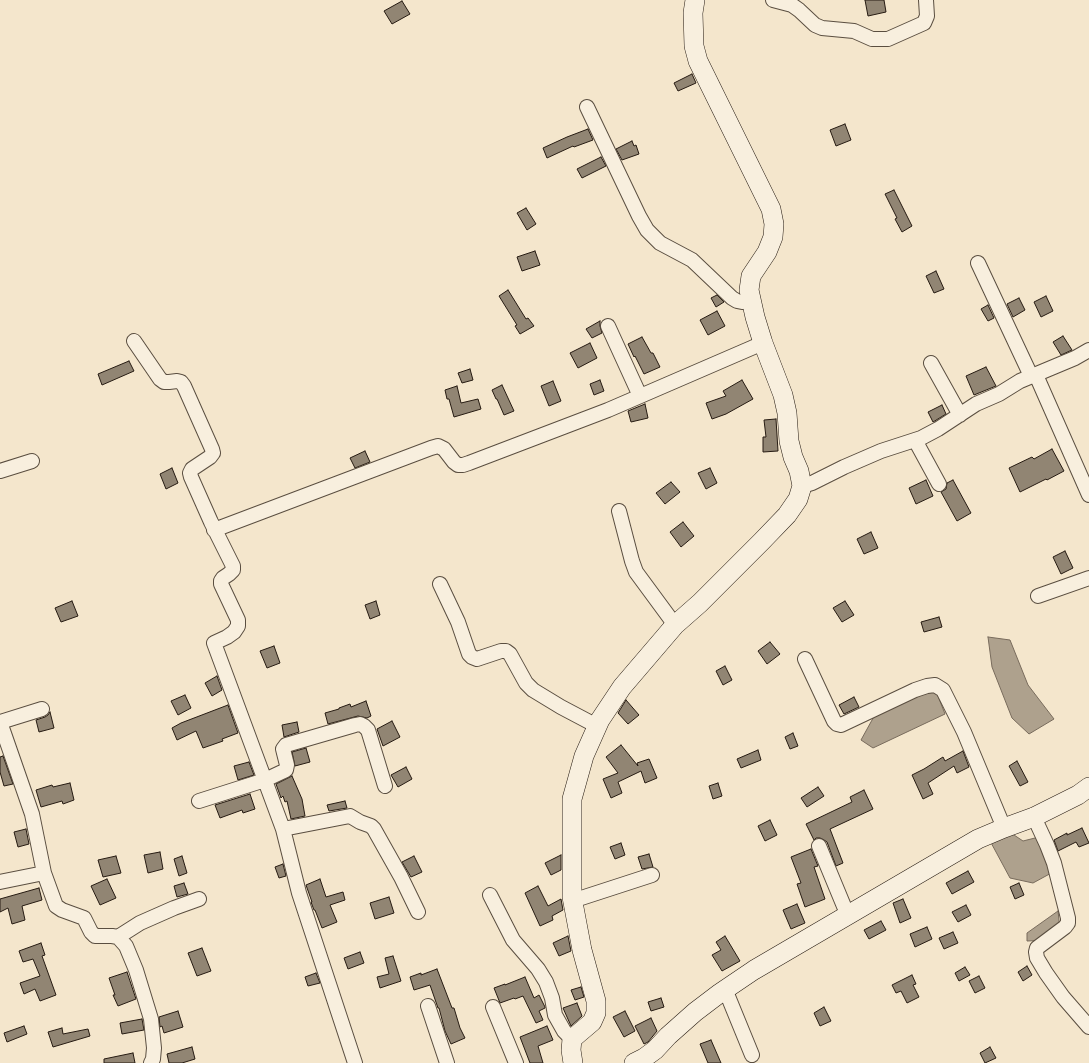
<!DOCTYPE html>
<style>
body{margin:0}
canvas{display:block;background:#f4e6cc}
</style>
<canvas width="1089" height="1063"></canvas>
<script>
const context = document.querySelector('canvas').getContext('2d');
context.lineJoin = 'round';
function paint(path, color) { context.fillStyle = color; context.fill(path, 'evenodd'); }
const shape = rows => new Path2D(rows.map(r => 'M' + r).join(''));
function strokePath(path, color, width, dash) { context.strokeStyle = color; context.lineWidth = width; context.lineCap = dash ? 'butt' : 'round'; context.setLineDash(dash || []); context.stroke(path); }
const water = shape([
 [988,637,1010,640,1028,685,1054,719,1029,734,1012,718,992,667,988,637],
 [936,691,945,714,873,748,861,740,877,711,914,694,936,691],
 [1011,833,1023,841,1039,837,1055,871,1033,883,1010,878,989,839,1011,833],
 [1058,911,1060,929,1050,940,1027,941,1027,933,1058,911]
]);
paint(water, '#aea18d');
strokePath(water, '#786b5c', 1);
const building = shape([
 [865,0,884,0,886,12,868,16,865,0],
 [402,1,410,14,392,24,384,11,402,1],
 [692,74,696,83,678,91,674,83,692,74],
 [845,124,851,140,836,146,830,130,845,124],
 [588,129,593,140,574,147,573,146,547,158,543,148,567,137,588,129],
 [632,141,634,146,636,145,639,154,622,160,616,149,632,141],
 [601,157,606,166,582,178,577,169,601,157],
 [894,190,912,226,902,232,895,219,897,218,885,194,894,190],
 [526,208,536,224,527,230,517,213,526,208],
 [535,251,540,265,522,271,517,257,535,251],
 [936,271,944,289,934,293,926,276,936,271],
 [508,290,526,319,528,318,534,326,520,334,515,326,517,325,499,296,508,290],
 [717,295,724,302,716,307,711,298,717,295],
 [1046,296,1053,311,1041,317,1034,302,1046,296],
 [1019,298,1025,310,1013,317,1007,304,1019,298],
 [988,305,994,318,988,321,981,309,988,305],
 [717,311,725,326,708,335,700,320,717,311],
 [600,321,600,326,602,333,592,338,586,329,600,321],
 [1063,336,1072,350,1061,355,1053,342,1063,336],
 [642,337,651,353,653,353,660,367,644,374,635,356,634,357,628,344,642,337],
 [590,343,597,358,578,368,570,353,590,343],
 [129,361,134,371,102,385,98,374,129,361],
 [986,367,996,386,974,395,966,376,986,367],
 [470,369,473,380,462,383,458,373,470,369],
 [600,380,604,391,594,395,590,384,600,380],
 [742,380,753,399,726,414,712,419,706,403,726,396,723,391,742,380],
 [553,381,561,401,549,406,541,386,553,381],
 [502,385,514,411,504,415,497,399,496,399,492,390,502,385],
 [457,386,461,403,478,399,481,409,454,417,449,399,447,399,445,390,457,386],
 [645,404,648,418,631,422,628,411,645,404],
 [942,405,946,414,933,422,928,412,942,405],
 [776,419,778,451,763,452,763,437,766,437,764,420,776,419],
 [1052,449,1064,471,1047,480,1046,479,1020,492,1009,468,1032,457,1034,459,1052,449],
 [365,451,370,462,355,468,350,458,365,451],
 [172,468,178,483,166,489,160,474,172,468],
 [710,468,717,483,706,489,698,473,710,468],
 [926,480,933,496,916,504,909,488,926,480],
 [953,480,971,513,957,521,941,492,946,489,947,483,953,480],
 [671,482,680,492,665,504,656,493,671,482],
 [683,522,694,536,681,547,670,532,683,522],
 [871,532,878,548,864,554,857,539,871,532],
 [1065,551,1073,568,1061,574,1053,557,1065,551],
 [72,601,78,616,61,622,55,608,72,601],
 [376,601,380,615,370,619,365,605,376,601],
 [845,601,854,615,842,622,833,608,845,601],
 [939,617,942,627,924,632,921,622,939,617],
 [770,642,780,654,767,664,758,651,770,642],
 [274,646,280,663,267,668,260,651,274,646],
 [725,666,732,680,723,685,716,671,725,666],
 [217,676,222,690,212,696,205,683,217,676],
 [185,695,191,708,178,715,171,701,185,695],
 [854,697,859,707,844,714,839,705,854,697],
 [626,700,639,715,628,724,618,713,626,700],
 [366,701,371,716,367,718,358,716,328,724,325,713,339,709,339,708,350,704,351,707,366,701],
 [228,705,238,733,222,739,223,741,203,748,196,731,177,740,172,728,181,723,228,705],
 [50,712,54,728,39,732,36,720,45,717,48,715,50,712],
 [392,721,400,737,383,746,377,729,392,721],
 [297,722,299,732,284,737,282,725,297,722],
 [793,733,798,746,790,749,785,737,793,733],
 [621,745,638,766,637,763,649,759,657,778,645,783,641,771,618,782,622,793,611,798,603,779,618,773,606,757,621,745],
 [306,748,310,762,295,766,292,752,306,748],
 [758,750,761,760,741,768,737,759,758,750],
 [963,751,969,767,957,773,954,766,928,783,933,794,923,799,912,775,924,769,943,757,945,761,963,751],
 [3,756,13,784,4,786,0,772,0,757,3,756],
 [1017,761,1028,782,1020,786,1009,766,1017,761],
 [249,762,254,775,238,780,234,766,249,762],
 [406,767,412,779,398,787,391,775,406,767],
 [292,776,302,799,305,816,291,819,287,801,285,802,283,796,281,798,276,784,292,776],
 [70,783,74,800,63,804,62,801,41,807,36,790,52,785,53,787,70,783],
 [718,783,722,796,713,799,709,786,718,783],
 [818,787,824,796,807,807,801,798,818,787],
 [864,790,873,809,830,829,843,863,836,866,827,842,824,840,820,838,816,838,814,840,806,824,852,802,850,797,864,790],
 [250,794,255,809,243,813,242,810,220,818,215,805,250,794],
 [345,801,347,808,329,811,327,805,345,801],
 [770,820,777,835,765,841,758,826,770,820],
 [1082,828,1089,843,1079,847,1076,842,1058,851,1054,840,1067,833,1067,835,1082,828],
 [26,829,29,844,18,847,14,832,26,829],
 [621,843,625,855,615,859,610,847,621,843],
 [811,849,818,866,814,867,825,899,805,907,797,884,801,883,791,857,811,849],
 [160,852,163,869,148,873,144,855,160,852],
 [649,854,653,867,642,869,638,857,649,854],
 [561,855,561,870,551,875,545,863,561,855],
 [116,856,121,873,103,877,98,860,116,856],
 [182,856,187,873,179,876,174,859,182,856],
 [414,856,422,872,411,877,402,862,414,856],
 [283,864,286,876,279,878,275,867,283,864],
 [968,871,974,882,952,894,946,883,968,871],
 [107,879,116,898,100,905,91,886,107,879],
 [320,879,326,897,343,892,345,900,330,905,337,922,322,928,315,910,314,910,311,902,312,902,306,885,320,879],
 [184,883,188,894,177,897,174,886,184,883],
 [1019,883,1024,895,1015,899,1010,887,1019,883],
 [538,886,548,906,561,899,563,910,552,916,553,920,540,926,525,893,538,886],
 [39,888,42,900,22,906,25,920,12,924,8,908,0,912,0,899,39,888],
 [389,897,394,913,375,919,370,903,389,897],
 [903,899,911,918,900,923,893,903,903,899],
 [797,904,805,923,791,929,783,910,797,904],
 [966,905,971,915,958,922,952,912,966,905],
 [881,921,886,930,869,939,864,930,881,921],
 [927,927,932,939,915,947,910,934,927,927],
 [953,932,958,943,944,949,939,938,953,932],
 [568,936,571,951,559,956,553,943,568,936],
 [725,936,740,961,722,971,712,955,721,950,716,942,725,936],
 [41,943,45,955,42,956,56,995,40,1001,35,989,24,994,20,983,40,976,33,959,23,962,19,951,41,943],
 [202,948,211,971,197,976,188,953,202,948],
 [360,952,364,963,348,969,344,958,360,952],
 [393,956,401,981,380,988,377,977,389,974,385,958,393,956],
 [1027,966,1032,975,1023,981,1018,972,1027,966],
 [965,967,970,975,959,981,955,973,965,967],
 [437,969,452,1008,454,1008,460,1028,465,1038,451,1044,445,1031,439,1008,438,1008,430,985,414,990,410,977,421,973,421,975,437,969],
 [127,972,136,999,118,1006,113,995,115,995,109,978,127,972],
 [316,973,320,983,308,986,305,977,316,973],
 [912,975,916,984,913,985,919,997,907,1003,901,991,896,993,892,985,912,975],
 [979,976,985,988,975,993,969,981,979,976],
 [525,977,534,998,539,995,545,1007,545,1008,539,1011,543,1020,536,1023,523,996,515,999,514,998,500,1003,494,988,505,984,505,985,525,977],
 [581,987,584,997,575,1000,571,990,581,987],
 [661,998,664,1007,651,1011,648,1002,661,998],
 [577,1003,582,1016,571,1026,563,1008,577,1003],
 [824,1007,831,1021,820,1026,814,1013,824,1007],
 [178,1011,183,1027,164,1033,162,1026,160,1027,159,1017,178,1011],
 [625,1011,635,1031,624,1037,613,1017,625,1011],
 [651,1018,657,1031,648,1042,644,1044,635,1026,651,1018],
 [142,1019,144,1030,122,1034,120,1023,142,1019],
 [24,1026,27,1034,7,1042,4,1033,24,1026],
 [547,1026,553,1040,538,1046,543,1063,530,1063,520,1037,547,1026],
 [62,1028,63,1034,88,1029,90,1036,53,1047,48,1032,62,1028],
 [711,1040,721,1063,708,1063,700,1044,711,1040],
 [192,1047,195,1059,182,1063,169,1063,167,1054,192,1047],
 [990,1047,996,1058,985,1063,980,1053,990,1047],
 [133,1053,135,1063,104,1063,104,1059,133,1053]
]);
paint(building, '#918573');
strokePath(building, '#261b12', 1);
const street = shape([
 [773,0,792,5,799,10,815,25,822,28,854,31,872,39,888,39,924,23,927,16,926,0],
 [587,107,639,216,647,230,660,243,692,260,732,298,737,301,742,302,751,301],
 [978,263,1031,376],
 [608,326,640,396],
 [134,341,160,379,164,382,169,382,177,381,181,382,184,386,212,449,213,453,210,457,192,469,190,473,191,477,211,522,233,566,233,570,229,574,223,578,221,581,221,584,238,620,238,626,234,632,227,637,214,643,283,829,299,893,355,1063],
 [931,363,960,415],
 [1036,375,1089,495],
 [915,440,939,484],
 [0,471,32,461],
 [802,486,812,483,844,467,881,451,921,438,938,429,976,404,999,394,1020,381,1075,358,1089,350],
 [619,511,632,561,636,572,675,625],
 [214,530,431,448,438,446,444,449,454,462,458,465,463,465,469,463,608,410,763,343],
 [440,584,458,622,469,654,472,657,477,659,501,651,506,651,510,654,526,683,533,690,561,707,597,726],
 [1038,596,1089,578],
 [805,659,834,721,837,724,841,725,915,690,927,686,935,685,943,690,964,732,1004,828],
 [0,722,32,814,44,873,56,906,62,910,84,918,91,932,95,936,112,936,118,937,126,946,136,970,151,1019,154,1048,153,1059,151,1063],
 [0,722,42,709],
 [199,801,265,780,282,772,286,770,287,765,283,749,286,745,355,725,360,724,364,726,368,730,385,786],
 [1034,817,1047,845,1054,863,1068,918,1068,923,1065,927,1037,948,1036,952,1037,958,1046,973,1063,997,1089,1027],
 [283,829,350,816,360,822,371,826,374,829,401,877,418,912],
 [819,846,848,916],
 [0,882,44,873],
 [490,895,513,940,538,969,546,982,552,998,555,1015,564,1031,572,1039],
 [572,901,652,875],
 [118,937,140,923,174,908,199,899],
 [725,989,752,1055],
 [428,1006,447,1063],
 [493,1007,516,1063]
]);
const secondary = shape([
 [573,1063,571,1050,572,1039,592,1022,596,1013,596,1001,582,950,572,897,572,799,584,756,600,720,622,687,675,625,700,603,762,541,787,515,798,499,802,486,799,471,793,457,789,441,787,413,783,395,763,343,755,317,749,290,751,276,767,252,773,237,774,224,771,209,698,61,694,46,693,13,695,0],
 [634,1063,644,1058,655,1050,668,1036,695,1012,720,993,754,970,978,839,1004,828,1034,817,1078,795,1089,787]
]);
strokePath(street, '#5a4e40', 16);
strokePath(secondary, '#261b12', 20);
strokePath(street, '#f8efde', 14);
strokePath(secondary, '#f8efde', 19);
</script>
